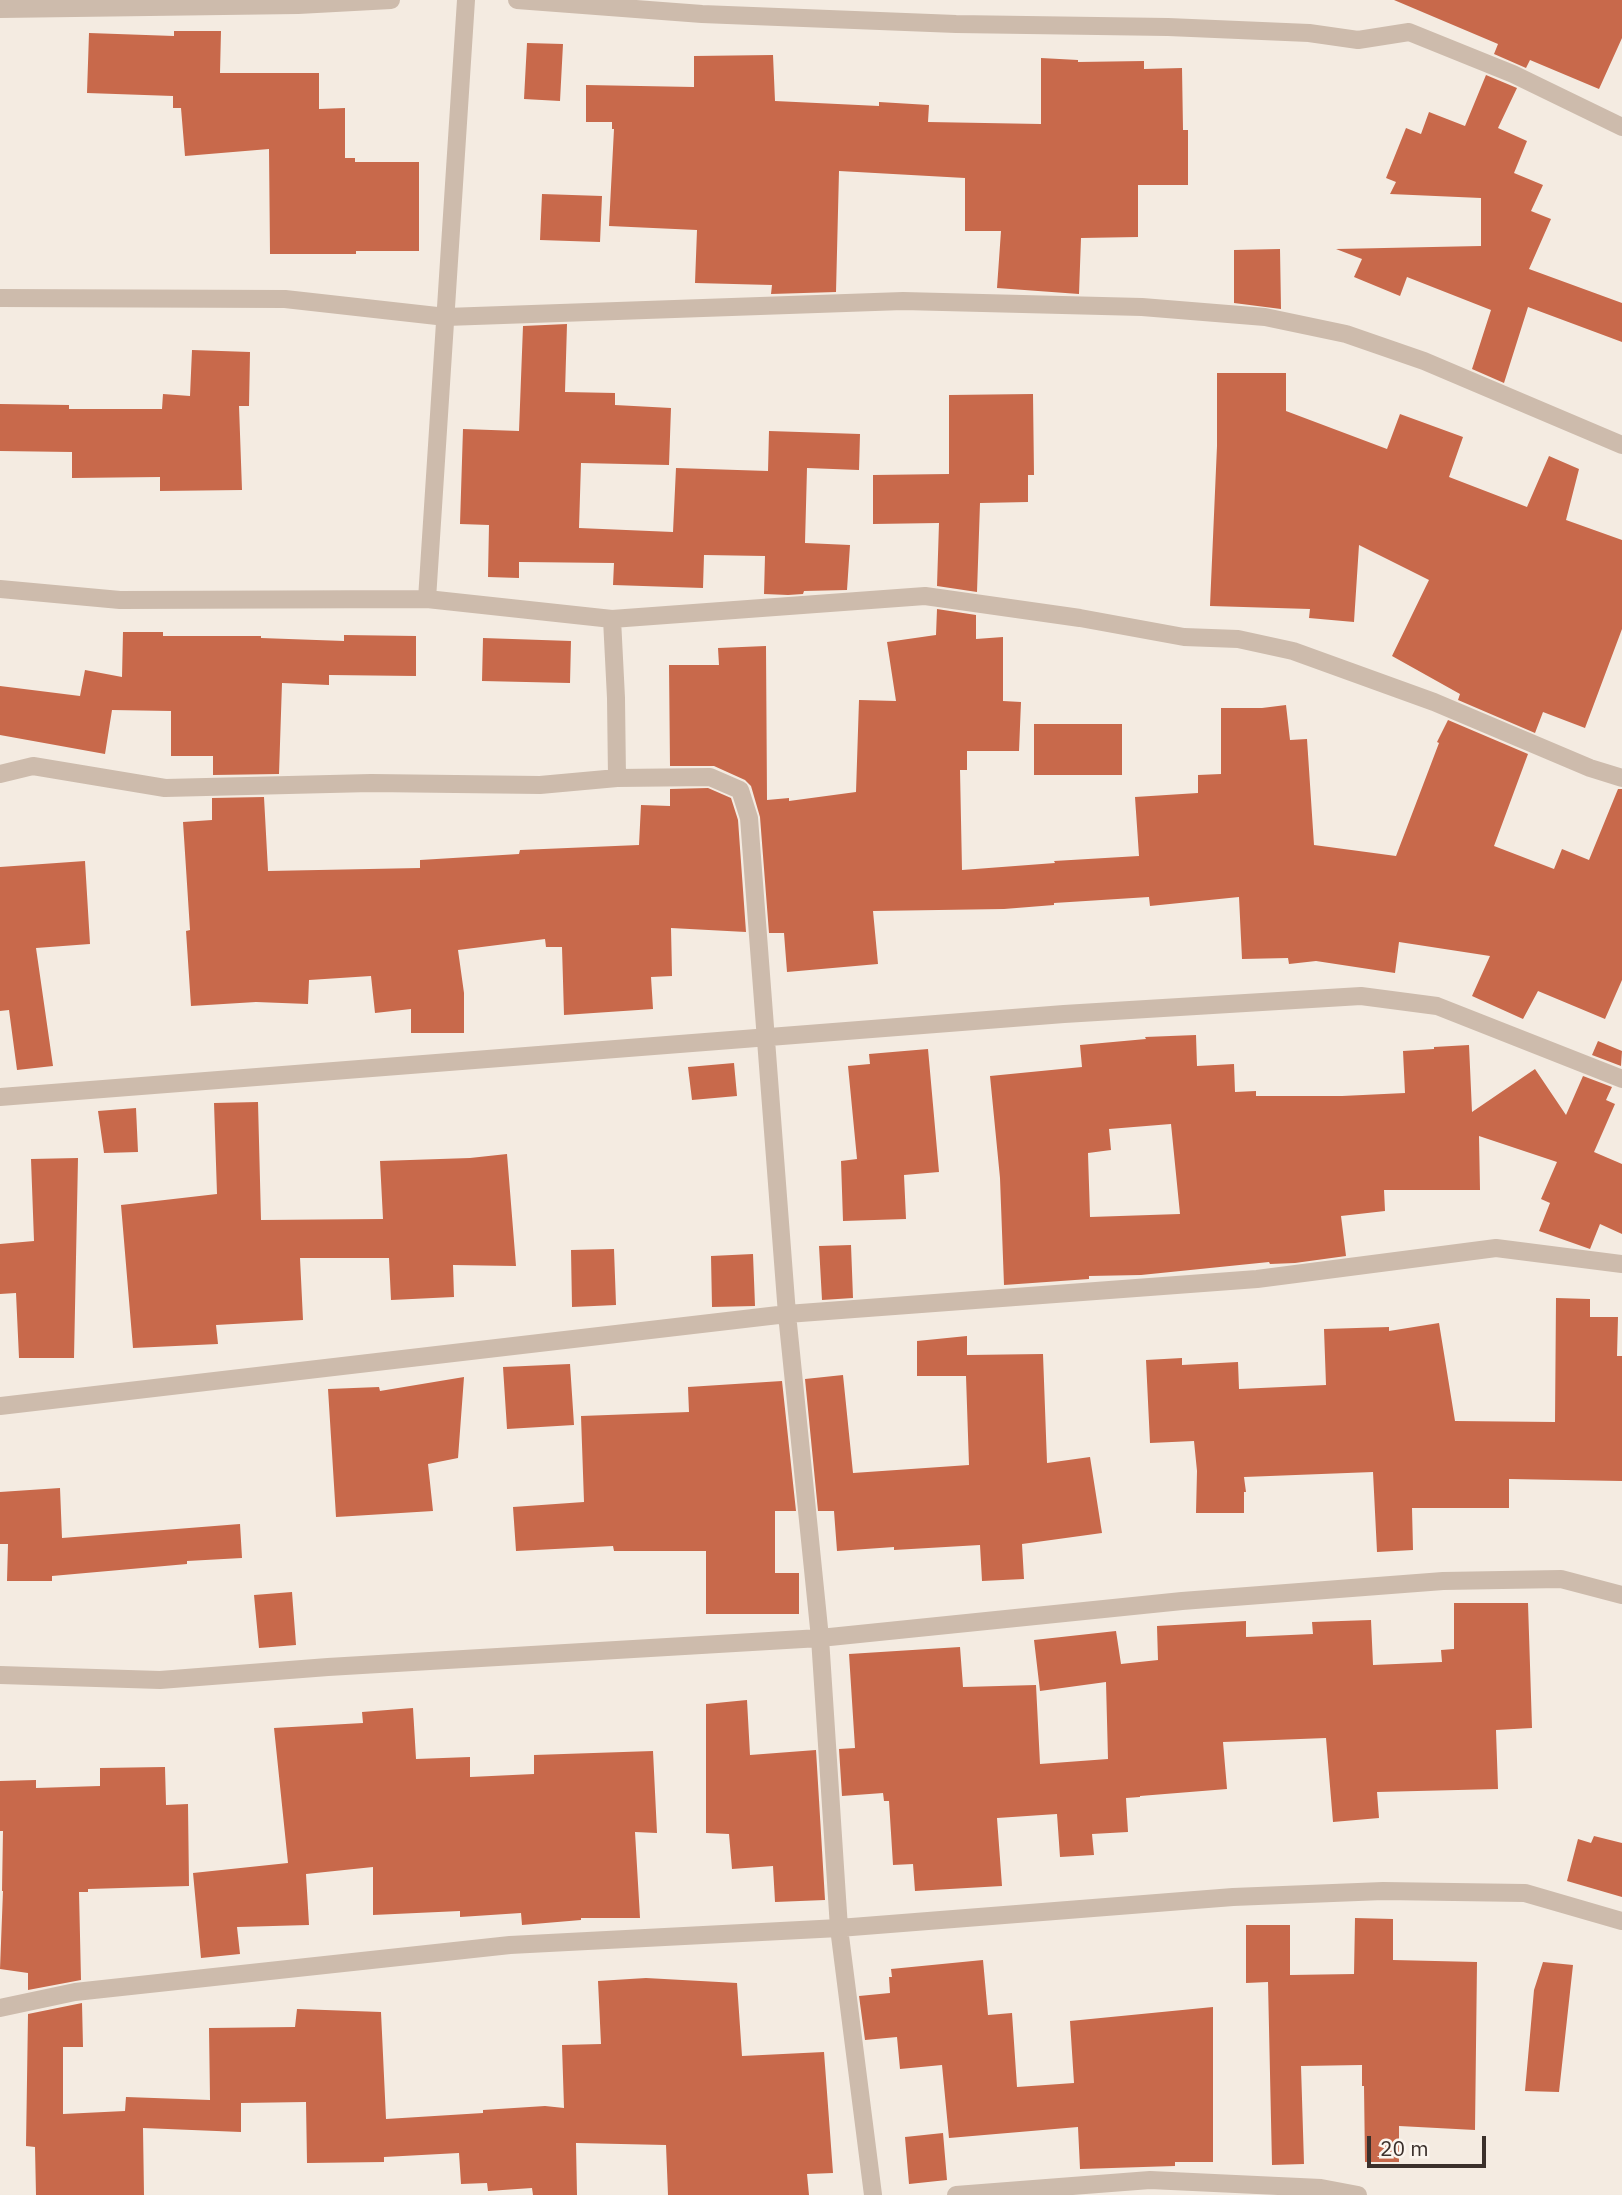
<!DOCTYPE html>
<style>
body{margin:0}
#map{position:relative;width:1622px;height:2195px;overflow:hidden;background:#f4ebe1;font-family:"IBM Plex Sans",sans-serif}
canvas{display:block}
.scale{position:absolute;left:1367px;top:2136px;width:119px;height:32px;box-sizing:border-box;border:4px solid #3b302b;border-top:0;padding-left:9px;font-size:21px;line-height:24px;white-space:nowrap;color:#3b302b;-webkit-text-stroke:5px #fbf5ee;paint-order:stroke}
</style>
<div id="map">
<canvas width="1622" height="2195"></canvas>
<div class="scale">20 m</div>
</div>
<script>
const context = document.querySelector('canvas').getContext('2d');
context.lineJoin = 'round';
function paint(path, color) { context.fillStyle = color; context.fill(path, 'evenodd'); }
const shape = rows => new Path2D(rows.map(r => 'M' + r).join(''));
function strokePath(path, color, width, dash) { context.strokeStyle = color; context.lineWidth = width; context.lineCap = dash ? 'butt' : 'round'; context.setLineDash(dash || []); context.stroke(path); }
paint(shape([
 [1394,0,1622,0,1622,38,1599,89,1530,60,1526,68,1494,54,1498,44],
 [174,31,221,31,220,73,319,73,319,109,345,108,345,158,355,158,355,162,419,162,419,251,356,251,356,254,270,254,269,149,185,156,181,108,173,108,173,96,87,93,89,33,174,36],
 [527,43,563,44,560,101,524,99],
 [773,55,775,101,879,106,879,102,929,105,928,122,1041,124,1041,58,1078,60,1078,62,1144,61,1144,69,1182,68,1183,130,1188,130,1188,185,1138,185,1138,237,1081,238,1079,294,997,288,1001,231,965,231,965,178,839,171,836,292,771,294,772,285,695,283,697,230,609,226,614,129,612,129,612,122,586,122,586,85,694,87,694,56],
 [1486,75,1517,88,1498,128,1527,141,1514,173,1543,185,1531,211,1551,219,1529,269,1622,303,1622,342,1528,307,1504,383,1472,369,1491,310,1407,277,1400,296,1354,277,1362,259,1336,249,1481,246,1481,198,1390,194,1396,182,1386,178,1406,128,1421,134,1429,112,1465,126],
 [542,194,602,196,600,242,540,240],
 [1280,249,1281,309,1234,303,1234,250],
 [567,324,565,392,615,393,615,405,671,408,669,465,581,463,579,528,673,532,676,468,768,471,769,431,860,434,859,470,807,468,805,543,850,545,847,590,804,591,803,594,788,595,764,594,765,556,704,555,703,588,613,585,614,563,519,562,519,578,488,577,489,525,460,524,463,429,519,431,523,326],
 [192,350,250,352,249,406,239,406,242,490,160,491,160,477,72,478,72,452,0,451,0,404,69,405,69,409,162,409,163,394,190,396],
 [1217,373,1286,373,1286,411,1387,449,1400,414,1463,437,1449,477,1527,507,1549,456,1579,469,1566,520,1622,540,1622,629,1585,728,1543,712,1535,733,1458,700,1460,694,1392,656,1429,580,1359,545,1354,622,1309,618,1310,609,1210,606,1217,446],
 [1033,394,1034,475,1028,475,1028,502,980,503,977,592,937,586,939,523,873,524,873,475,949,474,949,395],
 [937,609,976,615,976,639,1003,637,1003,701,1021,702,1019,751,967,751,967,770,960,770,962,870,1055,863,1054,861,1139,856,1135,797,1198,793,1198,775,1221,774,1221,708,1262,708,1286,705,1290,740,1307,739,1314,845,1396,856,1439,743,1437,742,1448,720,1528,754,1494,846,1554,869,1562,849,1589,860,1618,789,1622,789,1622,980,1605,1019,1538,991,1523,1019,1472,996,1490,956,1399,942,1395,973,1316,961,1289,964,1288,958,1242,959,1239,897,1150,906,1149,897,1054,903,1054,905,1004,909,873,911,878,964,787,972,784,933,769,933,760,817,751,786,745,780,714,766,670,766,669,665,719,665,718,648,766,646,767,800,789,798,789,801,856,792,859,700,896,701,887,642,936,635],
 [123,632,163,632,163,636,261,636,261,638,344,641,344,635,416,636,416,676,329,675,329,685,282,683,279,774,213,775,213,756,171,756,171,711,112,710,105,754,0,735,0,686,80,696,85,670,122,677],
 [483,638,571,641,570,683,482,681],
 [1034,724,1122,724,1122,775,1034,775],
 [708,788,731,798,738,820,746,932,671,928,672,976,651,977,653,1009,564,1015,562,947,546,947,545,939,458,950,464,993,464,1033,411,1033,411,1009,375,1013,371,976,309,980,308,1004,256,1002,191,1006,186,931,190,930,183,822,212,820,212,798,264,797,268,871,420,868,420,860,519,854,520,850,639,845,641,805,670,806,670,789],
 [85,861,90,944,36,948,53,1066,17,1070,9,1010,0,1011,0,867],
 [1196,1035,1197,1066,1234,1064,1235,1092,1256,1091,1256,1096,1342,1096,1405,1093,1403,1051,1434,1049,1434,1047,1469,1045,1472,1112,1535,1069,1566,1115,1583,1076,1612,1087,1606,1100,1615,1104,1594,1152,1622,1164,1622,1234,1600,1224,1590,1249,1539,1231,1550,1203,1541,1199,1557,1162,1479,1136,1480,1190,1384,1190,1385,1211,1341,1216,1346,1256,1295,1263,1270,1264,1269,1262,1141,1275,1089,1276,1089,1279,1004,1285,1000,1178,990,1076,1082,1067,1080,1045,1146,1039,1145,1037],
 [1171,1124,1180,1214,1090,1217,1088,1153,1111,1150,1109,1129],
 [1598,1041,1622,1051,1621,1066,1592,1055],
 [928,1049,939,1172,904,1175,906,1219,843,1221,841,1161,857,1159,848,1066,870,1064,869,1054],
 [734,1063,737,1096,692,1100,688,1067],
 [258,1102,261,1220,383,1219,380,1161,470,1158,507,1154,516,1266,453,1265,454,1297,391,1300,389,1258,300,1258,303,1320,216,1325,218,1344,133,1348,121,1205,217,1194,214,1103],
 [136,1108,138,1152,104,1153,98,1111],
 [78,1158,74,1358,19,1358,16,1293,0,1294,0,1244,34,1241,31,1159],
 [851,1245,853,1298,822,1300,819,1246],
 [614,1249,616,1305,572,1307,571,1250],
 [753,1254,755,1306,712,1307,711,1256],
 [1556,1298,1590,1299,1590,1317,1618,1317,1617,1356,1622,1356,1622,1481,1509,1479,1509,1508,1412,1508,1413,1550,1377,1552,1373,1472,1244,1477,1246,1492,1244,1492,1244,1513,1196,1513,1197,1471,1194,1441,1150,1443,1146,1360,1182,1358,1182,1365,1238,1362,1239,1389,1326,1385,1324,1329,1389,1327,1389,1331,1439,1323,1455,1421,1555,1422],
 [967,1336,967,1355,1043,1354,1047,1463,1090,1457,1102,1533,1022,1544,1024,1579,982,1581,980,1545,894,1550,894,1547,837,1551,834,1511,818,1511,805,1379,843,1375,853,1473,969,1465,966,1376,917,1376,917,1341],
 [570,1364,574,1425,507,1429,503,1367],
 [464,1377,458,1458,428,1464,433,1511,336,1517,328,1389,379,1387,380,1391],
 [782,1381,796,1511,775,1511,775,1573,799,1573,799,1614,706,1614,706,1551,614,1551,613,1546,516,1551,513,1507,584,1502,581,1416,689,1412,688,1387],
 [60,1488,62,1538,240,1524,242,1558,187,1561,187,1564,52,1576,52,1581,7,1581,8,1544,0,1544,0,1492],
 [292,1592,296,1645,259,1648,254,1595],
 [1454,1603,1528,1603,1532,1728,1496,1730,1498,1789,1377,1792,1379,1818,1333,1822,1326,1738,1223,1742,1227,1789,1140,1796,1140,1797,1126,1798,1128,1832,1092,1834,1094,1855,1060,1857,1057,1814,997,1818,1002,1886,915,1891,913,1864,893,1865,889,1801,884,1801,883,1793,842,1796,839,1749,855,1748,849,1654,960,1647,963,1687,1036,1685,1040,1764,1108,1759,1106,1682,1040,1691,1034,1640,1116,1631,1121,1664,1158,1660,1157,1626,1246,1621,1246,1637,1313,1634,1312,1622,1371,1620,1373,1665,1442,1662,1441,1650,1454,1649],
 [747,1700,750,1755,816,1750,825,1900,775,1902,773,1866,732,1869,729,1834,706,1833,706,1704],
 [413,1708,416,1759,470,1757,470,1777,534,1774,534,1755,653,1751,657,1833,635,1832,640,1918,581,1918,581,1920,522,1925,521,1913,460,1917,460,1911,373,1915,373,1867,306,1874,309,1925,237,1927,240,1954,201,1958,193,1873,288,1863,274,1728,363,1723,362,1712],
 [165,1767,166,1805,188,1804,189,1886,88,1889,88,1892,79,1892,81,1980,28,1990,28,1973,0,1969,3,1891,2,1891,3,1831,0,1831,0,1781,36,1780,36,1788,100,1786,100,1768],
 [1594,1836,1622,1843,1622,1897,1567,1881,1578,1839,1591,1843],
 [1355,1918,1393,1919,1393,1960,1477,1962,1475,2130,1399,2126,1399,2162,1365,2162,1364,2086,1362,2086,1362,2065,1301,2066,1304,2164,1272,2165,1268,1982,1246,1983,1246,1925,1290,1925,1290,1975,1354,1974],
 [983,1960,988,2015,1012,2013,1017,2087,1074,2083,1070,2021,1213,2007,1213,2162,1175,2162,1175,2166,1080,2169,1078,2127,949,2138,942,2065,900,2069,897,2037,865,2040,859,1996,890,1993,889,1977,892,1977,891,1969],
 [1543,1962,1573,1965,1559,2092,1525,2091,1534,1990],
 [646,1978,737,1983,742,2056,824,2052,833,2173,807,2174,809,2195,668,2195,666,2145,576,2143,577,2195,533,2195,532,2188,488,2191,487,2183,461,2184,459,2153,384,2157,384,2162,307,2163,306,2102,241,2103,241,2132,143,2128,144,2195,36,2195,35,2147,26,2146,28,2014,82,2003,83,2047,63,2047,63,2114,125,2111,126,2097,210,2100,209,2028,295,2027,297,2009,381,2012,386,2119,483,2113,483,2110,545,2106,564,2108,562,2045,601,2044,598,1981],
 [943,2133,947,2180,909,2184,905,2137]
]), '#c8694b');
strokePath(shape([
 [517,0,702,14,956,24,1168,27,1309,33,1358,40,1409,32,1513,74,1622,127],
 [0,9,298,5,391,0],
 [0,298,285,299,446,317,903,301,1142,307,1265,317,1346,334,1424,361,1622,445],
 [0,589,120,600,427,599,612,619,925,596,1080,618,1184,637,1238,639,1293,651,1434,702,1590,768,1622,778],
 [427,599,466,0],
 [612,619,616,698,617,778,710,777,740,790,749,818,787,1314,820,1638,839,1928,873,2195],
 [0,774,33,766,165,788,371,783,540,785,617,778],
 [0,1097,1064,1014,1361,996,1437,1006,1622,1079],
 [0,1406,787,1314,1257,1279,1496,1248,1622,1264],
 [0,1675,160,1680,328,1667,820,1638,1182,1601,1443,1581,1561,1579,1622,1595],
 [0,2008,75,1992,510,1945,839,1928,1233,1897,1383,1891,1525,1893,1622,1921],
 [956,2195,1150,2180,1321,2188,1358,2195]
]), '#cdbbac', 18);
</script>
